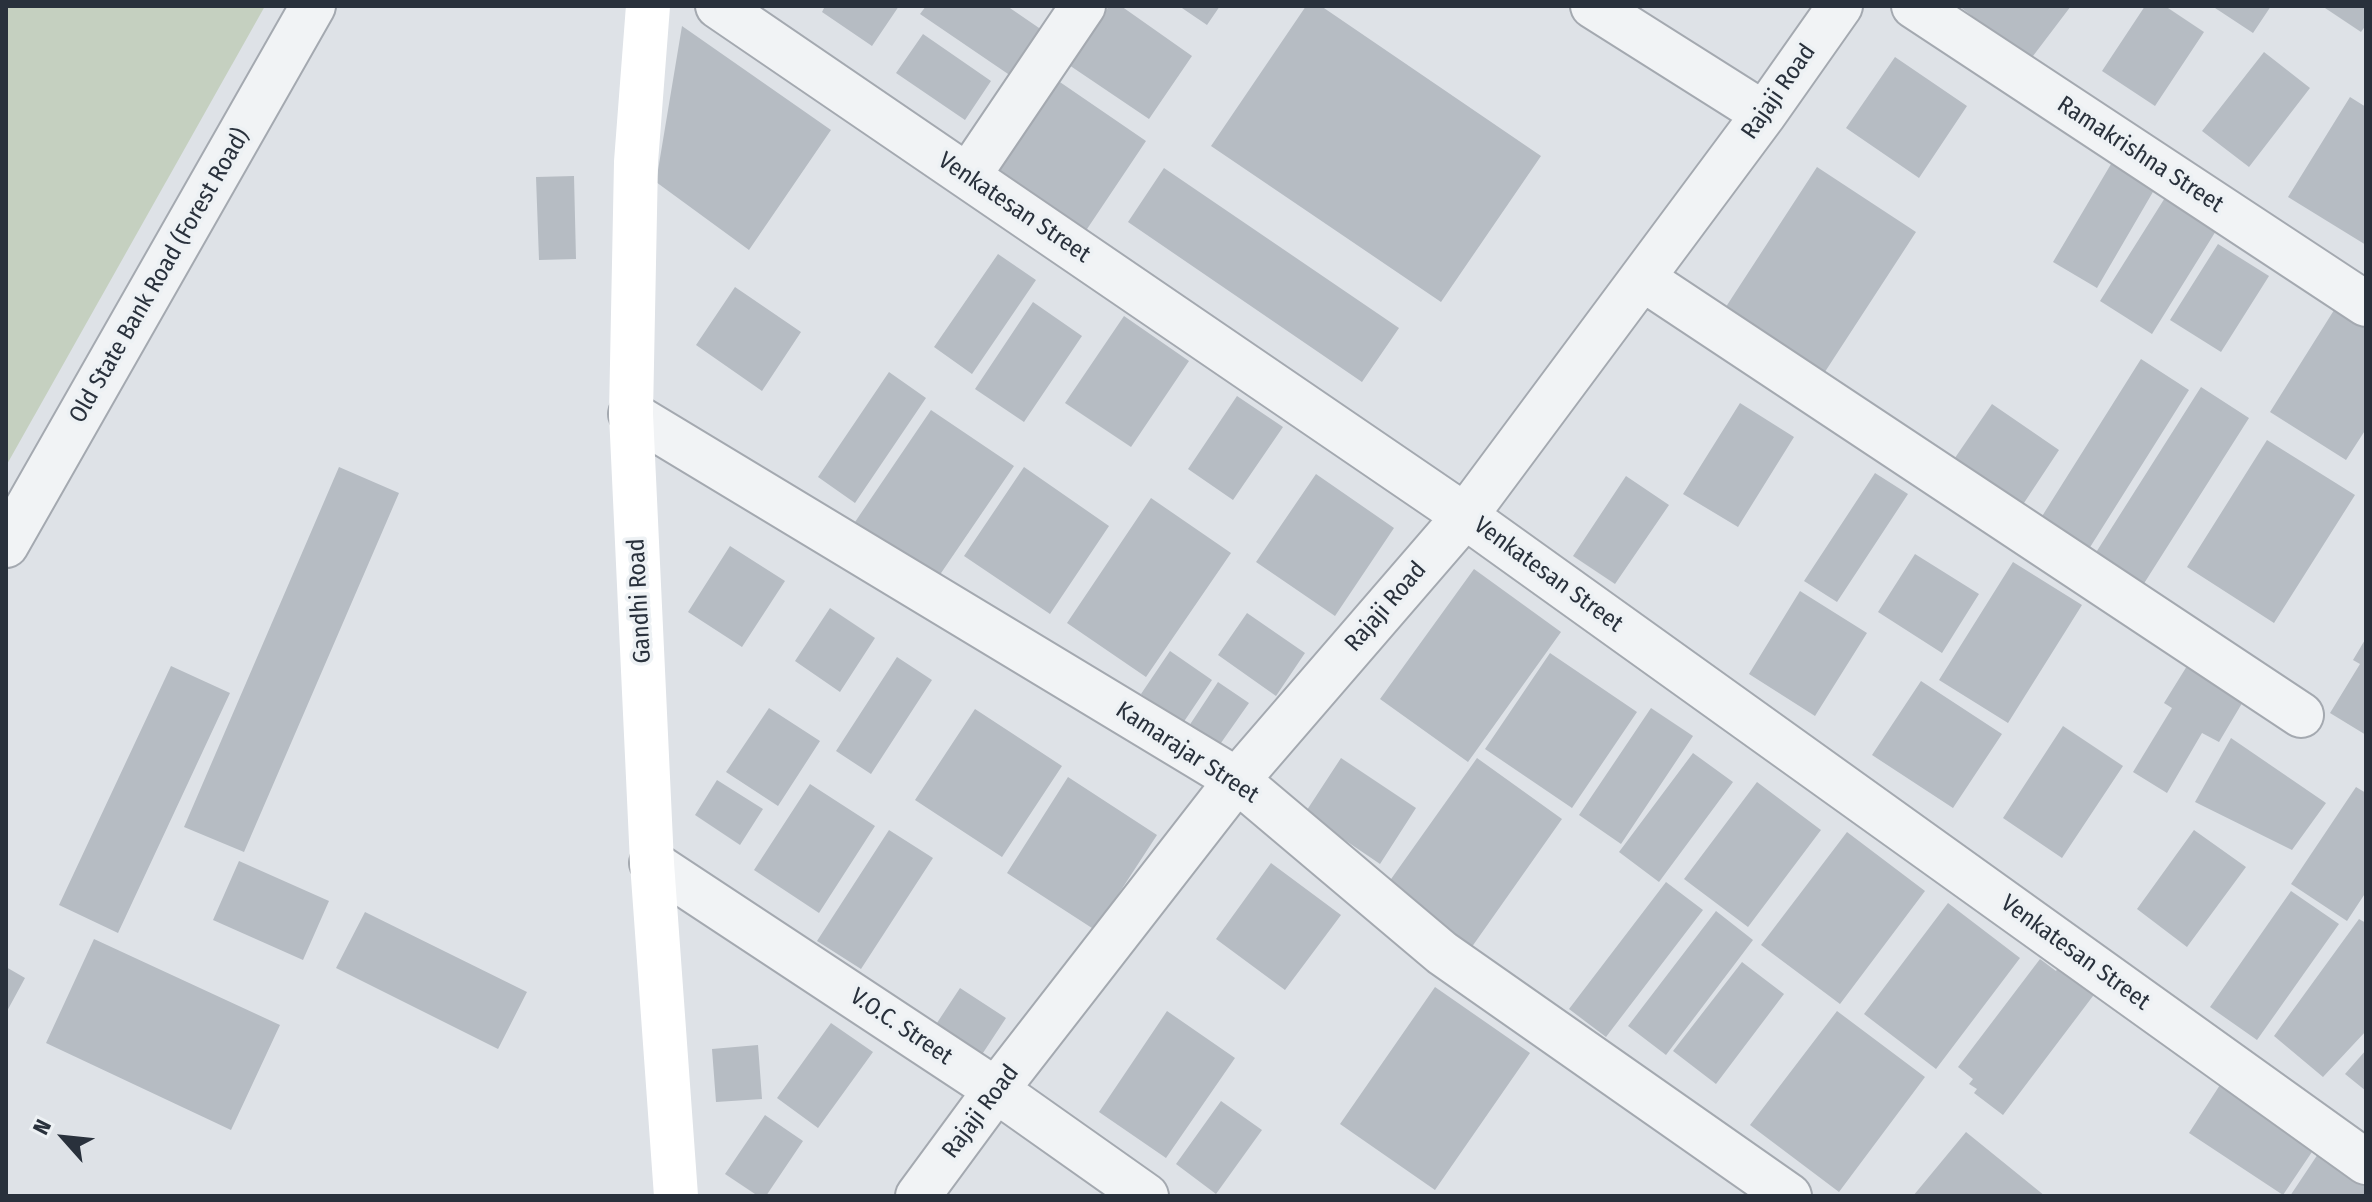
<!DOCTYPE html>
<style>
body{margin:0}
#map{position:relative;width:2372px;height:1202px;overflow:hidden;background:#dee2e7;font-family:"Fira Sans Condensed",sans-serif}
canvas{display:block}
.frame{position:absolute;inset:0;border:8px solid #29313c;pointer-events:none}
.north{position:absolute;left:24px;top:1098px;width:80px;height:80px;-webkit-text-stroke:6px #edf1f4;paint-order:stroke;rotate:297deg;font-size:22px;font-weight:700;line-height:32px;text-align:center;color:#29313c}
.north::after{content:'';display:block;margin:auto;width:28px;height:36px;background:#29313c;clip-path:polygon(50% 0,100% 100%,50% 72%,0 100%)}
</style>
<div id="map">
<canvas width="2372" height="1202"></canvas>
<div class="frame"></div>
<div class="north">N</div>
</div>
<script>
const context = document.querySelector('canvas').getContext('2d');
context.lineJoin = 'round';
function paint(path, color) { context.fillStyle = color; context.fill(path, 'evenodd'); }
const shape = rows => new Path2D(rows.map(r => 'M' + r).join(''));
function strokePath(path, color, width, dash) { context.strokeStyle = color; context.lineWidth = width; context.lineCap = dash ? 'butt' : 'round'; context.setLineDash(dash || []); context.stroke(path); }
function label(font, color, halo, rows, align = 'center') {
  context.font = font + ' "Fira Sans Condensed",sans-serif'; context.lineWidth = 7; context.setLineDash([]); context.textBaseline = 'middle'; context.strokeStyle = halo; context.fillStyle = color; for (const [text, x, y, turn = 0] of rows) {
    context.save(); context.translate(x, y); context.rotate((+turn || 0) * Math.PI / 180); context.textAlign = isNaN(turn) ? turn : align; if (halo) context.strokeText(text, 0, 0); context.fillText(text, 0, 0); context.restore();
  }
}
paint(shape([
 [6,6,265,6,6,466]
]), '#c5d0c0');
paint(shape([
 [825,6,899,6,872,46,822,12],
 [926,6,1007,6,1042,30,1011,76,920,14],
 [1109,6,1121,6,1192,56,1149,119,1069,65],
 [1179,6,1220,6,1207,25],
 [1306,6,1321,6,1541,156,1441,302,1211,146],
 [1959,6,2071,6,2030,60],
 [2145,6,2165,6,2204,32,2155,106,2102,71],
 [2212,6,2271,6,2253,33],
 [2322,6,2366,6,2366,25,2361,32],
 [682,26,831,130,749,250,656,182],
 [923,34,991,81,965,120,896,73],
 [2264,52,2310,88,2249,167,2202,131],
 [1895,57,1967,106,1919,178,1846,128],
 [1054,78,1146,141,1083,235,990,171],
 [2350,97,2366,107,2366,245,2288,197],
 [2114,159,2157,185,2097,288,2053,262],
 [1817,167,1916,232,1819,381,1720,316],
 [1164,168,1399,328,1362,382,1128,222],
 [574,176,576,259,539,260,536,177],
 [2168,193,2219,226,2152,334,2100,301],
 [2218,244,2269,276,2221,352,2170,320],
 [998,254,1036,280,972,374,934,347],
 [735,287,801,332,762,391,696,345],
 [2341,299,2366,315,2366,429,2346,460,2270,412],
 [1033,302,1082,336,1024,422,975,389],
 [1124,316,1189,361,1131,447,1065,403],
 [2141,359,2189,390,2087,552,2039,521],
 [889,372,926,398,855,503,818,477],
 [2201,387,2249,418,2143,585,2095,554],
 [1237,396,1283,427,1233,500,1188,469],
 [1740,403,1794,437,1738,527,1683,494],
 [1992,404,2059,450,2016,515,1948,468],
 [931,410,1014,466,937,579,855,522],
 [2267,440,2355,495,2274,623,2187,567],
 [339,467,399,493,244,852,184,827],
 [1024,467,1109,526,1050,614,964,556],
 [1875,473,1908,494,1837,602,1804,581],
 [1316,474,1394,528,1335,616,1256,562],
 [1626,476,1669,505,1615,584,1573,556],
 [1151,498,1231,553,1146,677,1067,623],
 [730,546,785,581,742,647,688,612],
 [1915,554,1979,594,1942,653,1878,612],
 [2013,562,2082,605,2008,723,1939,680],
 [1474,569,1561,632,1468,762,1380,699],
 [1800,591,1867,633,1815,716,1749,674],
 [830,608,875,638,840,692,795,661],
 [1247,613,1305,653,1276,696,1218,655],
 [2366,638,2366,735,2330,713,2360,664,2353,660],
 [1170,651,1212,680,1183,723,1141,694],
 [1550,653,1637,712,1572,808,1485,749],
 [897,657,932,680,871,774,836,751],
 [171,666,230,693,118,933,59,905],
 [2187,666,2244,700,2219,742,2202,733,2167,793,2133,772,2172,708,2164,703],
 [1921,681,2002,734,1953,808,1872,755],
 [1218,682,1249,703,1216,750,1187,729],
 [769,708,820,741,778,806,726,772],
 [1651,708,1693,736,1621,844,1579,815],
 [975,709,1062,766,1002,857,915,800],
 [2063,726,2123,766,2062,858,2003,818],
 [2231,738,2326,803,2292,850,2195,802],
 [1693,753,1733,782,1659,882,1619,852],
 [1341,758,1416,808,1380,864,1305,813],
 [1477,758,1562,819,1469,951,1384,889],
 [1068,777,1157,835,1095,930,1007,873],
 [717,780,763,809,740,845,695,815],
 [1757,782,1821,830,1748,927,1684,879],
 [810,784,875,826,819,913,754,870],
 [2356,787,2366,793,2366,892,2347,921,2291,884],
 [889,830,933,858,861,969,817,941],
 [2194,830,2246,867,2187,947,2137,909],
 [1847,832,1925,891,1840,1004,1761,945],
 [239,861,329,901,303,960,213,920],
 [1271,863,1341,915,1285,990,1216,939],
 [1666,882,1703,910,1606,1037,1569,1009],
 [2291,891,2339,924,2257,1040,2210,1007],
 [1948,903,2020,958,1936,1069,1864,1014],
 [1716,911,1753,940,1666,1055,1628,1026],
 [365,912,527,992,498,1049,336,968],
 [2359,919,2366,923,2366,1031,2323,1077,2274,1036],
 [94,939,280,1025,231,1130,46,1043],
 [2040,959,2056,971,2060,965,2096,992,2003,1115,1974,1093,1977,1089,1969,1084,1973,1079,1958,1067],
 [1742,962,1784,994,1716,1084,1673,1051],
 [6,967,25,978,6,1013],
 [1435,987,1530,1053,1435,1190,1340,1124],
 [960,988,1006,1018,979,1059,933,1029],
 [1167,1011,1235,1058,1166,1158,1099,1112],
 [1837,1011,1925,1077,1839,1192,1750,1125],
 [831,1023,873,1052,818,1128,777,1098],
 [758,1045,762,1099,716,1102,712,1049],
 [2366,1050,2366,1091,2345,1074],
 [2227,1074,2322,1137,2283,1195,2189,1133],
 [1221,1101,1262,1130,1216,1194,1176,1164],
 [765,1115,803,1141,766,1196,758,1196,725,1174],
 [1966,1132,2045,1196,1913,1196],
 [2324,1145,2366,1173,2366,1196,2290,1196]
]), '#b6bcc3');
const minor = shape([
 [718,6,1465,516,2366,1162],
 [1593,6,1764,114],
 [1914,6,2366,304],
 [968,176,1083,6],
 [1642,278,2301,715],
 [631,414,1237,780,1442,953,1789,1196],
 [652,863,996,1090,1146,1196],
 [918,1196,996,1090,1237,780,1465,516,1764,114,1840,6]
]);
const tertiary = shape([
 [6,545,313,6]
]);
strokePath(minor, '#a4a9b0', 48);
strokePath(tertiary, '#a4a9b0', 48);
strokePath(minor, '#f1f3f5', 44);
strokePath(tertiary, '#f1f3f5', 44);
strokePath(shape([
 [648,6,636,162,631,414,652,863,676,1196]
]), '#fff', 44);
label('24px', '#29313c', '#edf1f4', [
 ["Rajaji Road",1779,92,-55],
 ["Ramakrishna Street",2140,155,33],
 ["Venkatesan Street",1014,208,34],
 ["Old State Bank Road (Forest Road)",160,276,-60],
 ["Venkatesan Street",1548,575,36],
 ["Gandhi Road",640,601,-93],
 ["Rajaji Road",1386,607,-49],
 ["Kamarajar Street",1187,753,33],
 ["Venkatesan Street",2075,953,36],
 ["V.O.C. Street",901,1027,34],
 ["Rajaji Road",981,1112,-53]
]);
</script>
